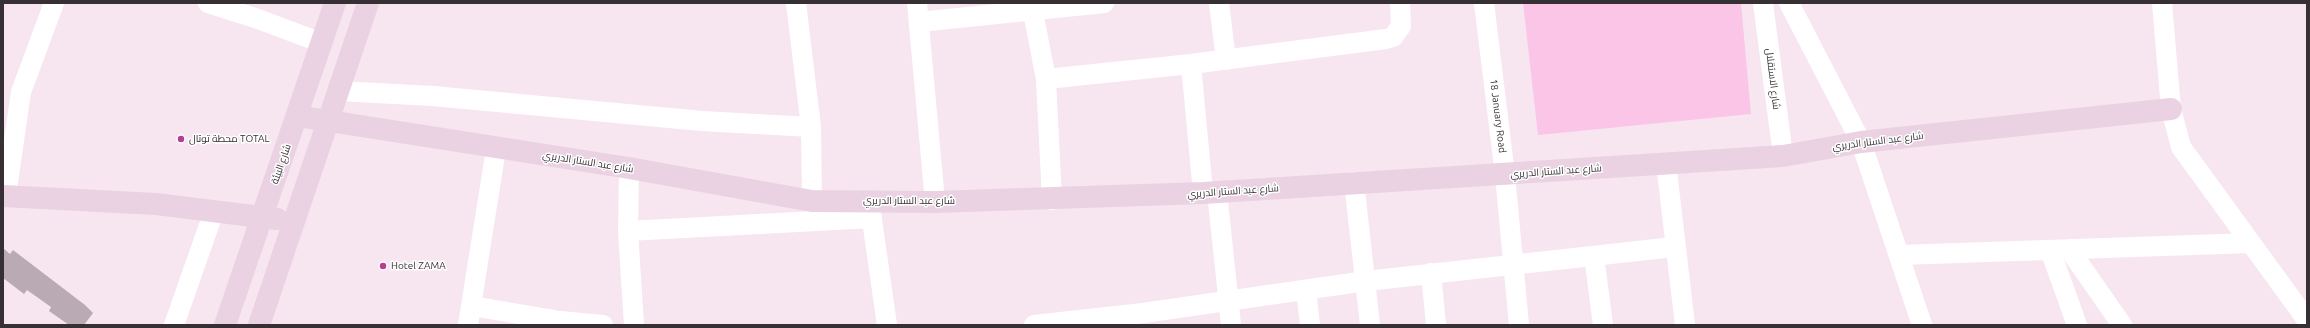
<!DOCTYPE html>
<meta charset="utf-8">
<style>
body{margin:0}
#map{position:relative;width:2310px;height:328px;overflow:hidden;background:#f7e6f0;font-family:Ubuntu,sans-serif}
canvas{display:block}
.frame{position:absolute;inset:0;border:4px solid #362f33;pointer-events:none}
</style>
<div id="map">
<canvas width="2310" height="328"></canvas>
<div class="frame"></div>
</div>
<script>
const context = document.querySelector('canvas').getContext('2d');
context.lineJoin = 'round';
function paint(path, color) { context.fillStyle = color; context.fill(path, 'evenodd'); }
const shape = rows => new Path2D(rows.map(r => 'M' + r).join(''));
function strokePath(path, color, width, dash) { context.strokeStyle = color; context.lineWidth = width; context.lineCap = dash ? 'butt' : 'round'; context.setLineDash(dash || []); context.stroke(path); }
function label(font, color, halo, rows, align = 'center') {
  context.font = font + ' Ubuntu,Cairo,sans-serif'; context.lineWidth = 3; context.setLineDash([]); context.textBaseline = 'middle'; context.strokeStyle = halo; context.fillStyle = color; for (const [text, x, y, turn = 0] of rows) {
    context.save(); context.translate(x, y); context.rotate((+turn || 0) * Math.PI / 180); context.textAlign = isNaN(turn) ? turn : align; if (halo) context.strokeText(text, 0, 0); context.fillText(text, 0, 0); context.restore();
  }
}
paint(shape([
 [1523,3,1741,3,1751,114,1538,135]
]), '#fac5e7');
paint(shape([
 [3,248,10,254,13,250,85,305,93,313,84,325,69,325,49,311,51,307,27,290,24,294,3,278]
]), '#baaab4');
strokePath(shape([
 [208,3,258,19,322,43],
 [796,3,811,127,812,201],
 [917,3,935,202],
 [1219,3,1226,60],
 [1484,3,1505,175,1519,325],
 [1763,3,1783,156],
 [1789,3,1861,142,1922,325],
 [2162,3,2171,109,2181,147,2307,320],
 [1033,12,1046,79,1052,200],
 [919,22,1104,3],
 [1191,64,1203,193],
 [1046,79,1191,64,1386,39,1393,37,1401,26,1400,3],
 [339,91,433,96,702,121,811,127],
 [1666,163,1685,325],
 [629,168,628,231,634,325],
 [1354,182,1370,325],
 [1217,192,1231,325],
 [6,196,21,92,54,3],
 [870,206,887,325],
 [628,231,872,218],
 [2069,249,2122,325],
 [2050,250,2077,325],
 [1900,255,2251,243],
 [1594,256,1603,325],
 [1431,273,1436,325],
 [1306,290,1310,325],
 [472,306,560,321,603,325],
 [174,325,214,211],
 [468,325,496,149],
 [1034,325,1143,313,1366,281,1674,247]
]), '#fff', 20);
strokePath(shape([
 [297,116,629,168,812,201,935,202,1203,193,1783,156,1861,142,2171,109],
 [3,196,156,204,277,219],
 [225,325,335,3],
 [259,325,368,3]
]), '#ead2e2', 22);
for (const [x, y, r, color] of [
 [181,139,4,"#b43e94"],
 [383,266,4,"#b43e94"]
]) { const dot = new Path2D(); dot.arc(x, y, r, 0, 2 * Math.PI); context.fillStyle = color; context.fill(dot); strokePath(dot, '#fff', 1.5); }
label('10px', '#362f33', '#fff', [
 ["شارع الاستقلال",1773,79,83],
 ["18 January Road",1498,116,83],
 ["شارع عبد الستار الدريري",1878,141,-7],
 ["شارع عبد الستار الدريري",588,162,9],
 ["شارع البيئة",281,164,-71],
 ["شارع عبد الستار الدريري",1556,171,-4],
 ["شارع عبد الستار الدريري",1233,191,-4],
 ["شارع عبد الستار الدريري",909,201]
]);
label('10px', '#362f33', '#fff', [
 ["محطة توتال TOTAL",189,139],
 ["Hotel ZAMA",391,266]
], 'left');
</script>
